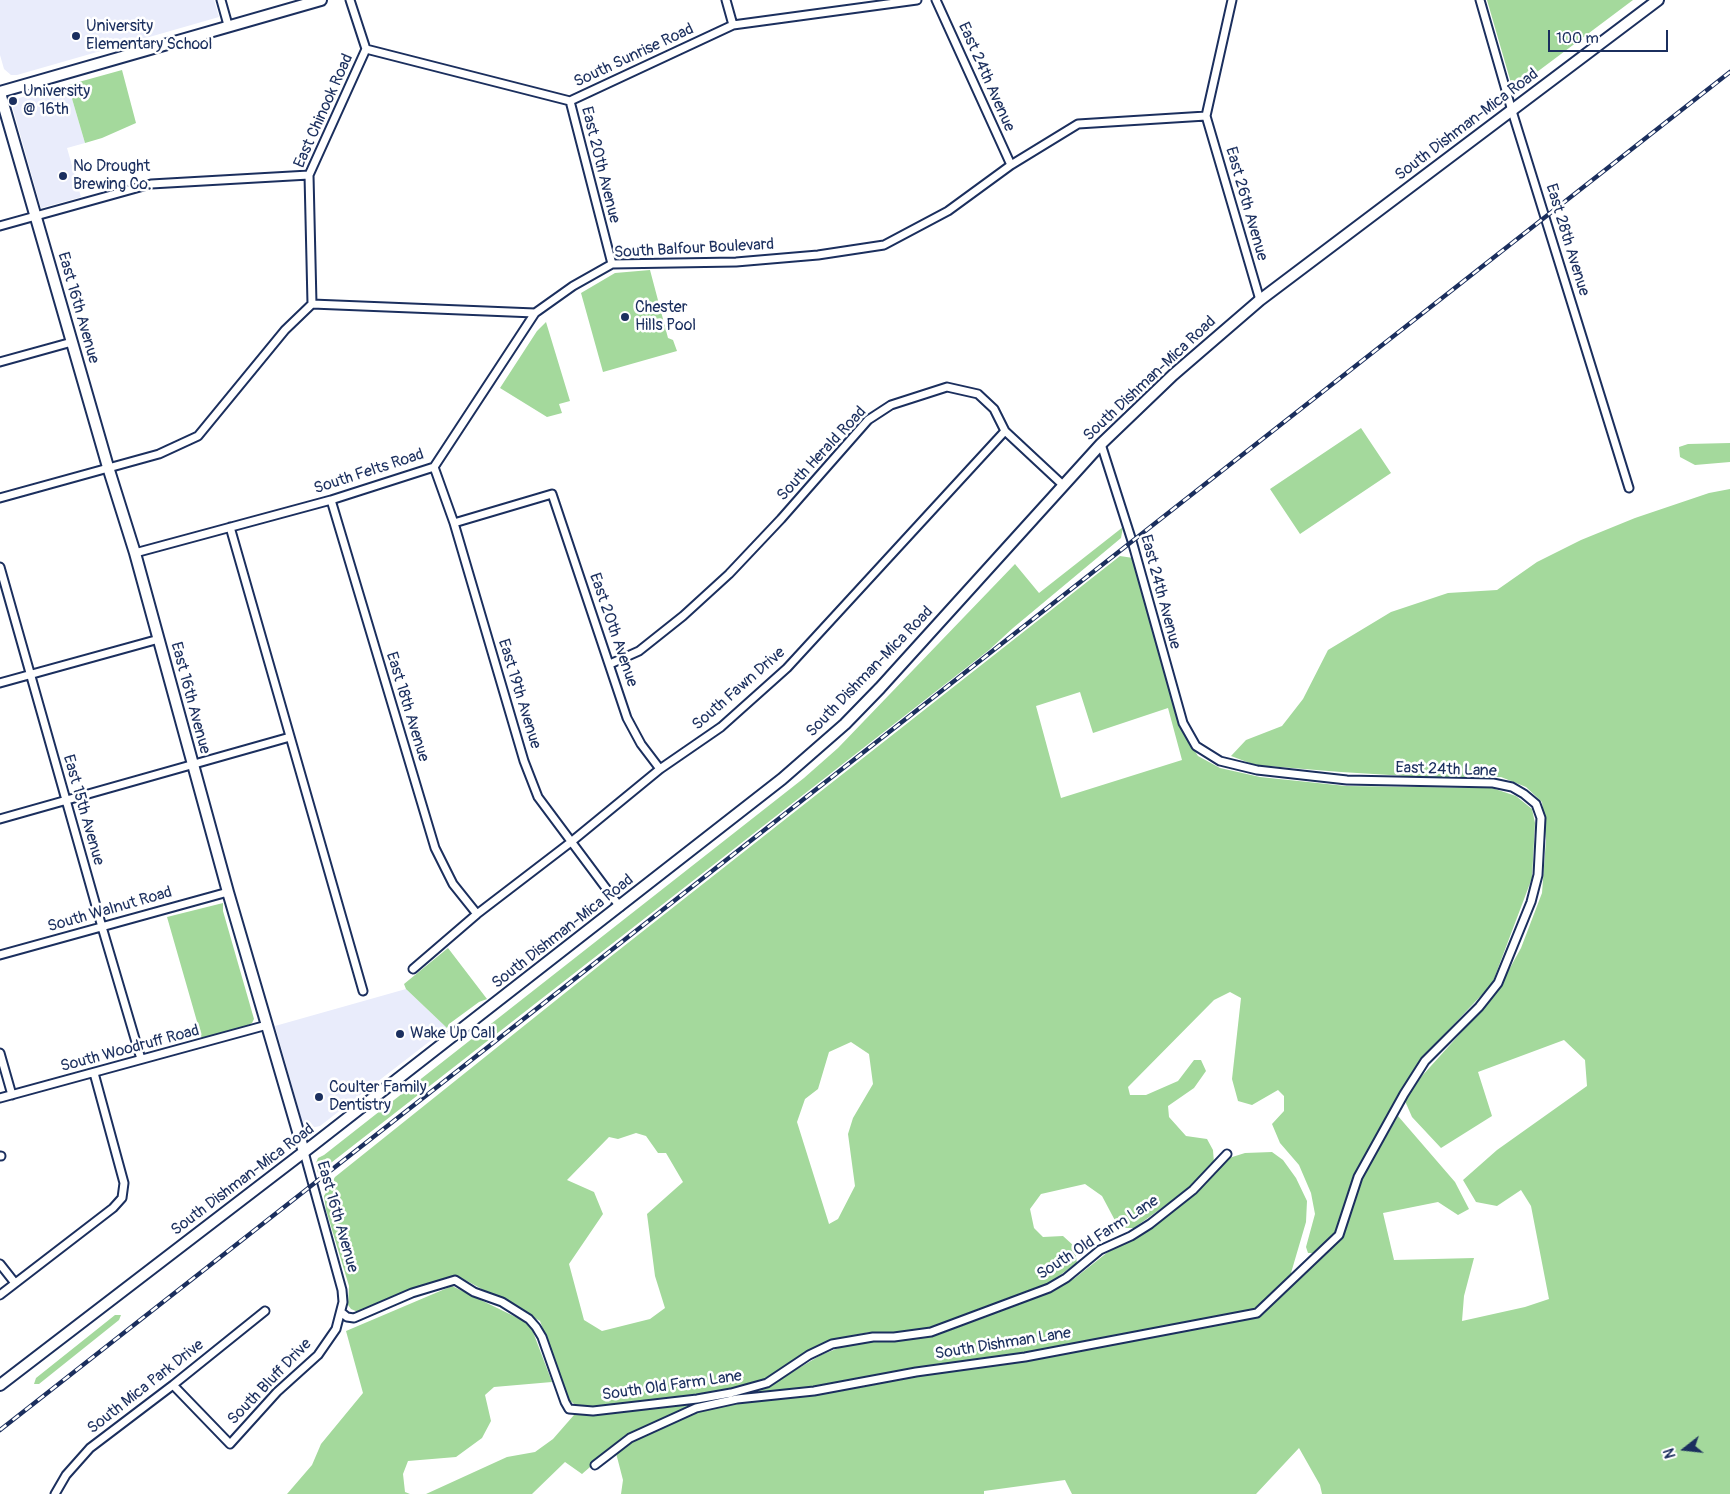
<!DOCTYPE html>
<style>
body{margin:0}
#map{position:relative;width:1730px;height:1494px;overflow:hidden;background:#fff;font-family:Pangolin,sans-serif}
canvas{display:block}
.north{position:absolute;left:1660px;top:1424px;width:50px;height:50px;-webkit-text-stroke:4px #fff;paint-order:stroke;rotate:254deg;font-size:14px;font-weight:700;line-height:20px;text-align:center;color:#1b2f5e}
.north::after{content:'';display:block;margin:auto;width:18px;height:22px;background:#1b2f5e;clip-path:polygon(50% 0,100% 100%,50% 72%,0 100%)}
.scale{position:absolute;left:1548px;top:30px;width:120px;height:22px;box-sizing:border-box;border:2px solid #1b2f5e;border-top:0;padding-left:6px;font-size:15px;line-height:18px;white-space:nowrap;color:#1b2f5e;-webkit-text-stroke:4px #fff;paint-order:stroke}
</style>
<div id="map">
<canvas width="1730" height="1494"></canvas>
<div class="north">N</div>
<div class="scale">100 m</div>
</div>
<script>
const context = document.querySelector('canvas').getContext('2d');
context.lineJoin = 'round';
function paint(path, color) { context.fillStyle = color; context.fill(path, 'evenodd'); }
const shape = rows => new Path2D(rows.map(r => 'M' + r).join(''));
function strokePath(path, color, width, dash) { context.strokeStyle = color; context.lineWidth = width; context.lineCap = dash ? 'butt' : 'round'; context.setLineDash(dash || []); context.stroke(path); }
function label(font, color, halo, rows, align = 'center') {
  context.font = font + ' Pangolin,sans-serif'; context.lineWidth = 5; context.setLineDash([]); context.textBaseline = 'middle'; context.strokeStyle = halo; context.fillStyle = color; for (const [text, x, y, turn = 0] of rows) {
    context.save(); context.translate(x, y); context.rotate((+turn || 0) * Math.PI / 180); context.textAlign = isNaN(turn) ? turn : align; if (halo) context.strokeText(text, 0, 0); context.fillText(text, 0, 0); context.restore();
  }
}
paint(shape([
 [0,0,214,0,219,17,17,75,11,75,4,69,0,55],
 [68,85,85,143,67,148,81,197,41,208,13,109,14,104,19,98],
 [406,989,447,1028,320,1126,311,1128,306,1127,302,1121,275,1026]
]), '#e9ecfb');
paint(shape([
 [1487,0,1633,0,1521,84,1516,86,1511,83],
 [122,70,136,123,102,138,85,143,68,85],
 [650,270,668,338,673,340,677,351,603,372,581,293,615,273],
 [546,322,570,401,559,404,562,413,547,417,500,388,537,331],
 [1361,428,1391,473,1300,534,1270,489],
 [1730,443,1730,462,1695,465,1680,457,1679,447,1688,444],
 [1730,489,1730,1494,1322,1494,1320,1485,1299,1448,1256,1494,1072,1494,1065,1480,984,1491,984,1494,621,1494,623,1480,616,1453,612,1448,582,1474,565,1462,532,1494,426,1494,507,1457,535,1452,553,1439,574,1415,687,1403,735,1395,770,1385,821,1355,841,1347,872,1342,899,1341,940,1334,1052,1292,1075,1278,1108,1252,1136,1238,1194,1194,1229,1158,1245,1153,1272,1152,1283,1160,1296,1178,1307,1201,1306,1222,1291,1273,1297,1280,1342,1238,1363,1177,1398,1116,1455,1182,1469,1209,1458,1215,1438,1202,1383,1213,1394,1260,1474,1258,1464,1296,1462,1321,1525,1307,1549,1299,1531,1206,1521,1190,1497,1206,1476,1202,1463,1180,1497,1150,1587,1086,1585,1060,1564,1040,1478,1072,1492,1116,1441,1148,1412,1117,1405,1101,1421,1077,1495,995,1521,948,1542,893,1546,840,1542,802,1526,787,1501,777,1439,778,1341,772,1255,765,1231,756,1246,740,1282,726,1303,699,1328,650,1391,612,1448,593,1497,590,1537,562,1581,540,1635,518,1709,493],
 [1123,527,1121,538,1013,628,989,650,318,1173,316,1163,318,1158,324,1155,804,778,838,748,1015,564,1039,593],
 [1120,556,1133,558,1179,726,1198,756,1220,768,1260,777,1346,786,1492,788,1516,796,1532,809,1535,823,1532,878,1492,984,1421,1059,1391,1108,1353,1176,1335,1232,1314,1253,1308,1253,1306,1247,1315,1214,1311,1193,1299,1165,1280,1143,1272,1124,1284,1111,1284,1096,1278,1090,1252,1105,1238,1101,1232,1079,1241,998,1230,992,1214,1000,1128,1087,1130,1095,1146,1095,1178,1081,1194,1060,1201,1060,1206,1071,1194,1088,1168,1106,1169,1117,1186,1136,1207,1139,1213,1150,1214,1163,1188,1189,1134,1228,1119,1228,1102,1196,1085,1184,1041,1194,1030,1209,1034,1228,1043,1237,1063,1236,1074,1246,1077,1263,1046,1285,938,1327,895,1334,870,1332,835,1339,809,1351,765,1381,752,1385,696,1396,593,1408,577,1406,569,1400,540,1321,458,1276,400,1295,362,1311,358,1312,351,1309,348,1305,349,1286,326,1210,324,1196,335,1177,605,961],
 [1080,692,1093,733,1168,708,1182,760,1061,798,1036,706],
 [851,1042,869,1054,873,1084,853,1118,848,1134,855,1186,838,1219,829,1224,797,1122,805,1099,818,1089,829,1052],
 [636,1133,646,1136,658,1153,666,1153,683,1182,647,1214,655,1276,665,1308,650,1319,602,1331,584,1320,569,1264,603,1214,594,1192,567,1180,609,1137,618,1139],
 [223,903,223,911,254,1019,252,1023,244,1027,202,1039,167,917],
 [448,948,487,999,479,1002,449,1024,447,1028,406,989,404,984],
 [452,1286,530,1324,552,1382,494,1387,485,1395,491,1421,482,1438,456,1457,408,1461,403,1474,405,1492,410,1494,287,1494,312,1465,321,1444,363,1393,346,1331],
 [115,1315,121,1315,119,1320,39,1384,34,1384,36,1378]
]), '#a4d99c');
const street = shape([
 [221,0,228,25],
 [350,0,366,49],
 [726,0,733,25],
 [936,0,1011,165],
 [1232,0,1206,116,1260,300],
 [1480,0,1512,111,1629,488],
 [366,49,570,101,733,25,917,0],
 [570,101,612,264],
 [0,226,151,184,309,175],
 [312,304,309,175,366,49],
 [0,362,72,342],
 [434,467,454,523,524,761,538,797,620,907],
 [0,498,159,454,198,436,285,330,312,304,535,313,573,286,612,264,736,262,818,255,884,245,948,211,1011,165,1078,124,1206,116],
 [331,500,435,848,453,884,477,914],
 [454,523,552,494,627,718,641,744,660,769],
 [230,527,363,991],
 [135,553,331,500,434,467,535,313],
 [0,567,102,927,141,1059],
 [610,664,639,651,683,616,729,574,781,519,868,420,891,405,947,387,978,394,994,409,1005,431,1064,486],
 [0,683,159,639],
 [0,819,290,737],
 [0,955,228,892],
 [413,969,477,914,571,842,660,769,721,727,787,668,1005,431],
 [0,1053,12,1095],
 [0,1098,267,1025],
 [0,1156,1,1156],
 [0,1264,15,1283],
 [0,1295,113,1208,122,1198,124,1183,94,1073],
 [341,1312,347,1317,354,1318,412,1293,455,1280,474,1292,502,1302,529,1319,536,1327,542,1337,565,1402,569,1409,593,1411,697,1399,731,1393,767,1383,809,1355,832,1344,873,1337,894,1337,931,1332,1049,1288,1066,1278,1100,1250,1131,1236,1150,1224,1193,1190,1227,1154],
 [173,1385,230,1444,277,1392,318,1355,336,1329,343,1302,342,1290,304,1152],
 [595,1465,630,1438,696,1408,737,1399,814,1391,916,1372,1025,1357,1257,1313,1339,1235,1358,1177,1404,1094,1425,1061,1479,1007,1498,983,1531,902,1538,875,1541,818,1536,804,1524,794,1512,787,1493,783,1347,780,1257,770,1220,761,1196,746,1183,723,1132,541,1101,444],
 [55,1494,66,1475,90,1448,173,1385,265,1311]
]);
const secondary = shape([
 [0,92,321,0],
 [0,93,108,467,135,553,228,892,304,1152],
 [0,1385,313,1145,782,779,845,724,880,688,1101,444,1173,375,1260,300,1658,0]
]);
strokePath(street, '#1b2f5e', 11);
strokePath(secondary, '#1b2f5e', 14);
strokePath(street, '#fff', 7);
strokePath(secondary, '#fff', 10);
const rail = shape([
 [0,1430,1730,72]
]);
strokePath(rail, '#1b2f5e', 4.5);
strokePath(rail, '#fff', 2.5, [8]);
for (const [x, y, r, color] of [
 [76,36,5,"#1b2f5e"],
 [13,101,5,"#1b2f5e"],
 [63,176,5,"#1b2f5e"],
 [625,317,5,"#1b2f5e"],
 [400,1034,5,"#1b2f5e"],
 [319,1097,5,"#1b2f5e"]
]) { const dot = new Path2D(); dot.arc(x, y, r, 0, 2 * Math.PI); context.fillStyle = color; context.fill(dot); strokePath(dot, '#fff', 2); }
label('16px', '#1b2f5e', '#fff', [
 ["University",86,27],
 ["Elementary School",86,45],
 ["University",23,92],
 ["@ 16th",23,110],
 ["No Drought",73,167],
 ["Brewing Co.",73,185],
 ["Chester",635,308],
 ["Hills Pool",635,326],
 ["Wake Up Call",410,1034],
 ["Coulter Family",329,1088],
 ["Dentistry",329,1106]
], 'left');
label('16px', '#1b2f5e', '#fff', [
 ["South Sunrise Road",634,56,-25],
 ["East 24th Avenue",986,77,66],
 ["East Chinook Road",324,111,-66],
 ["South Dishman-Mica Road",1467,125,-37],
 ["East 20th Avenue",600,165,76],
 ["East 26th Avenue",1246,204,74],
 ["East 28th Avenue",1567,240,73],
 ["South Balfour Boulevard",694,249,-3],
 ["East 16th Avenue",78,308,74],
 ["South Dishman-Mica Road",1150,379,-43],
 ["South Herald Road",822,454,-47],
 ["South Felts Road",369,472,-18],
 ["East 24th Avenue",1160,592,75],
 ["East 20th Avenue",613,630,71],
 ["South Dishman-Mica Road",870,672,-46],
 ["South Fawn Drive",739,689,-41],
 ["East 19th Avenue",519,694,73],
 ["East 16th Avenue",190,698,75],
 ["East 18th Avenue",407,707,73],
 ["East 24th Lane",1446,770,2],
 ["East 15th Avenue",83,810,74],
 ["South Walnut Road",110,910,-16],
 ["South Dishman-Mica Road",563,932,-38],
 ["South Woodruff Road",130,1049,-15],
 ["South Dishman-Mica Road",243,1180,-37],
 ["East 16th Avenue",337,1217,74],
 ["South Old Farm Lane",1098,1238,-33],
 ["South Dishman Lane",1003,1344,-9],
 ["South Bluff Drive",270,1382,-46],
 ["South Old Farm Lane",672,1386,-8],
 ["South Mica Park Drive",146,1387,-38]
]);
</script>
